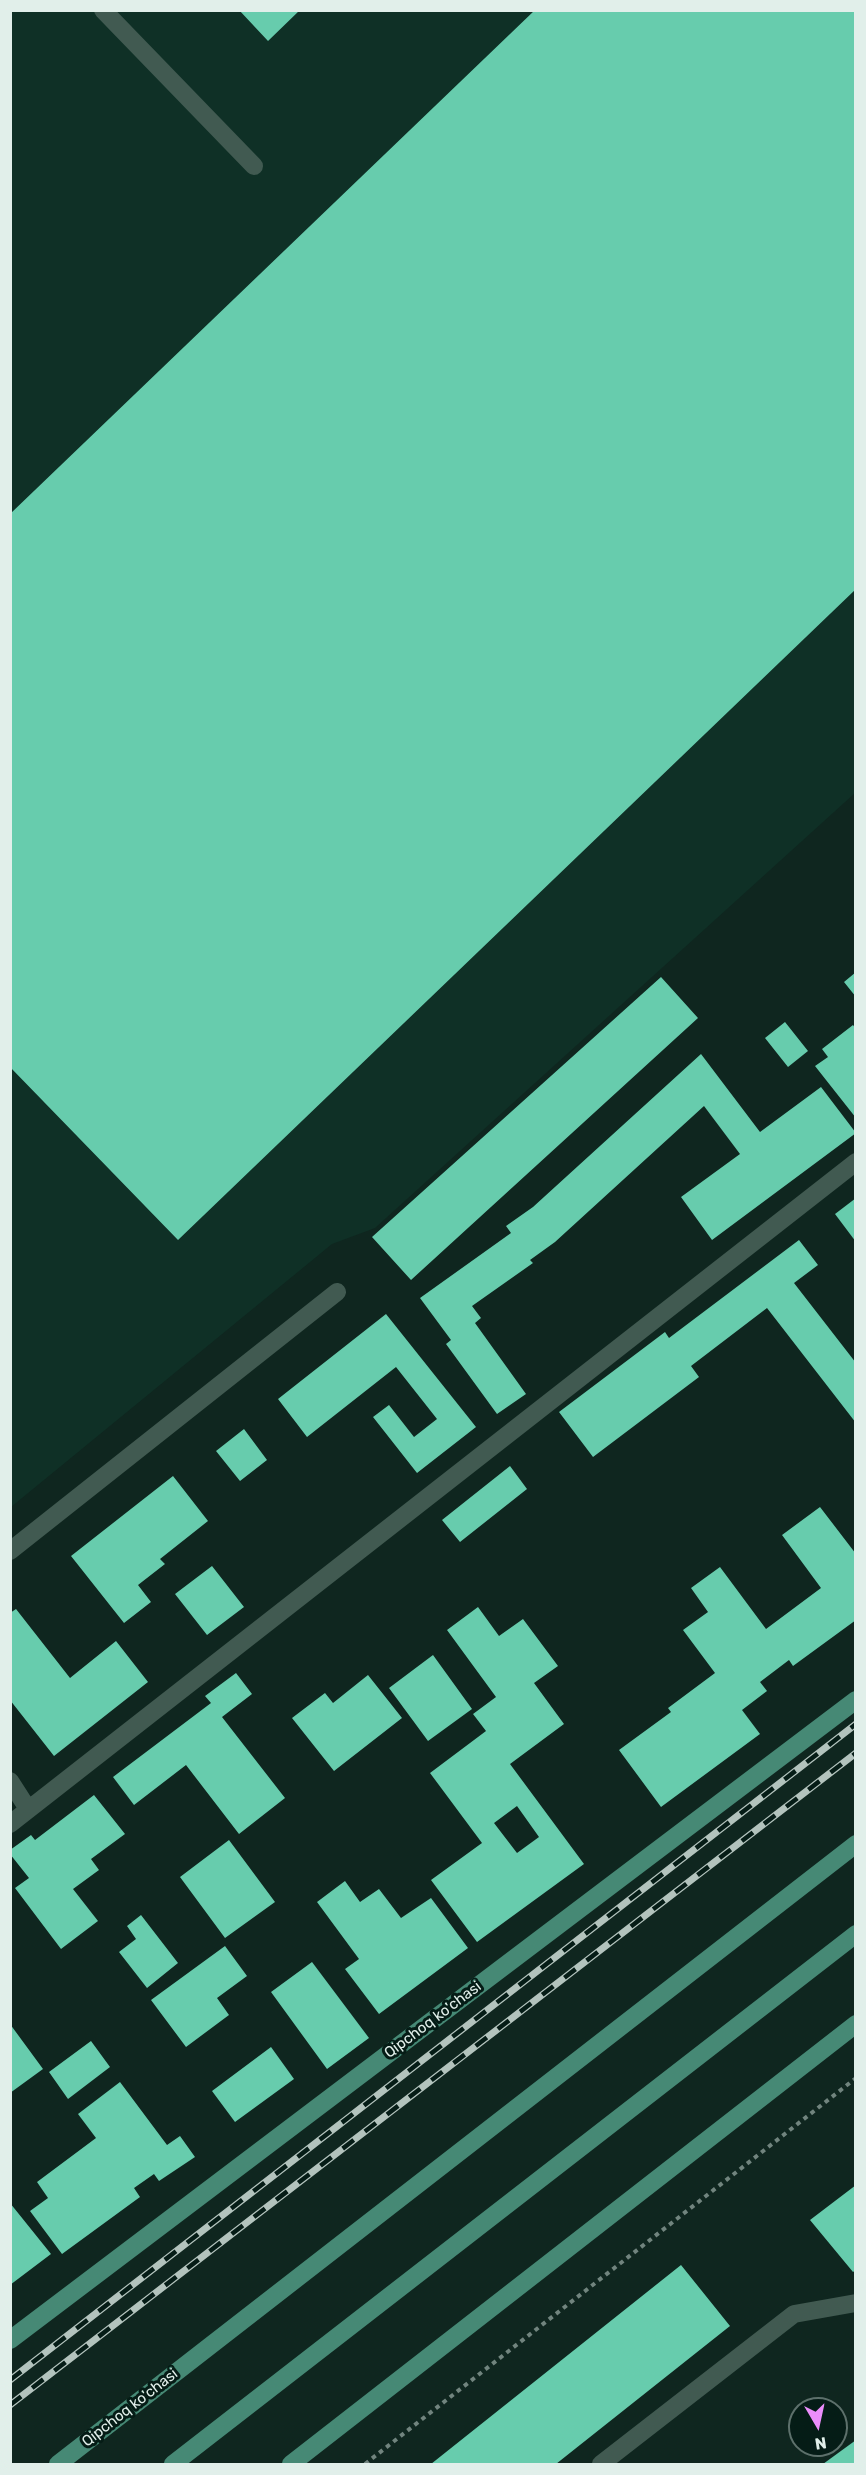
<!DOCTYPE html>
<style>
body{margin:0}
#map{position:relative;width:866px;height:2475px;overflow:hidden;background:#0f261f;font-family:Rubik,sans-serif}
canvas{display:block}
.frame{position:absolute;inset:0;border:12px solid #e1efea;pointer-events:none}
.north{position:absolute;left:788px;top:2397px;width:60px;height:60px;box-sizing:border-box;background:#051c16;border:2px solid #5d706b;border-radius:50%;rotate:171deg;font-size:16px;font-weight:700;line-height:24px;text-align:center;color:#e1efea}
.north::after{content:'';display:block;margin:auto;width:21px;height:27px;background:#eb8dfb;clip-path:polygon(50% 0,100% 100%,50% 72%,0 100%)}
</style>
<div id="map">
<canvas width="866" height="2475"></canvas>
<div class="frame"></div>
<div class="north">N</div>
</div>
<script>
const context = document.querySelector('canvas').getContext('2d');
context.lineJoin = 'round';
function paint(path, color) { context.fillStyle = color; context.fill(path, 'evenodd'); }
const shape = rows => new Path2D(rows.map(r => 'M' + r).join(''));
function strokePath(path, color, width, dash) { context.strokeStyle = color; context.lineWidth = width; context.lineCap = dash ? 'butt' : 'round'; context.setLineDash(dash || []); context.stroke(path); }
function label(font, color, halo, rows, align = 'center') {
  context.font = font + ' Rubik,sans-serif'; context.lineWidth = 6; context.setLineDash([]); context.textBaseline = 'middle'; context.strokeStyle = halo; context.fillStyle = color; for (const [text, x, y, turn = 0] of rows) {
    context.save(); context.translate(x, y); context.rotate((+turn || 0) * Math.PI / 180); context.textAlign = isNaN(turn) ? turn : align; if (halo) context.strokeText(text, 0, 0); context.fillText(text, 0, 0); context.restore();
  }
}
paint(shape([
 [11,11,855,11,855,793,375,1228,332,1244,11,1507]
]), '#0f3026');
paint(shape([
 [239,10,300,10,268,41],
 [535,10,856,10,856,589,178,1240,10,1067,10,514],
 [856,972,856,997,844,982],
 [661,977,698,1018,411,1280,372,1237],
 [785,1022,808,1051,788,1067,765,1038],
 [853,1025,856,1029,856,1118,815,1066,828,1057,822,1049],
 [701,1054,760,1132,821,1087,856,1133,712,1240,681,1197,740,1154,704,1106,555,1242,530,1260,533,1263,472,1306,481,1318,475,1323,526,1394,497,1414,446,1344,451,1340,420,1298,511,1233,506,1226,533,1207],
 [856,1198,856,1242,835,1214],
 [799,1240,818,1265,794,1283,856,1363,856,1423,767,1308,691,1366,699,1377,593,1457,559,1412,665,1332,669,1338],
 [386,1314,476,1427,417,1473,373,1417,389,1405,414,1437,437,1419,396,1367,307,1437,278,1399],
 [244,1429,267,1460,240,1481,216,1451],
 [510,1466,527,1489,460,1542,442,1520],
 [173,1476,208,1521,160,1559,165,1564,138,1585,151,1602,124,1623,71,1556],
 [820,1507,856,1554,856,1620,793,1666,789,1660,760,1682,767,1691,742,1710,760,1734,661,1807,619,1750,671,1712,668,1708,715,1673,683,1630,708,1612,691,1588,720,1567,766,1629,821,1588,782,1535],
 [212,1566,244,1607,207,1635,175,1594],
 [478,1607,499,1636,523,1619,558,1666,534,1683,564,1724,510,1764,584,1864,477,1942,431,1880,482,1843,430,1773,486,1731,473,1714,496,1697,447,1630],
 [517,1806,539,1837,517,1853,494,1823],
 [16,1609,70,1678,116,1641,148,1682,54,1756,10,1700,10,1613],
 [433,1655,472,1709,428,1741,389,1688],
 [236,1673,252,1694,222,1717,285,1798,239,1834,186,1765,134,1805,113,1777,211,1703,205,1696],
 [368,1675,402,1718,334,1771,292,1718,325,1693,333,1703],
 [94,1795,125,1834,91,1859,99,1870,73,1889,98,1921,61,1949,15,1888,29,1878,10,1854,10,1850,31,1835,35,1840],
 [229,1840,275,1902,225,1938,180,1877],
 [345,1881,360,1902,379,1889,401,1918,431,1898,468,1948,379,2014,345,1969,359,1959,317,1902],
 [141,1915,178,1963,147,1988,119,1952,136,1939,127,1926],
 [225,1946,247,1976,217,1998,229,2015,186,2047,151,2000],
 [312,1962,369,2038,327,2069,271,1992],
 [10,2024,43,2069,10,2093],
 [91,2041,110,2067,68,2099,49,2072],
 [271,2047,294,2079,235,2122,212,2091],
 [120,2082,167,2145,180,2136,195,2157,159,2181,154,2174,134,2188,140,2197,62,2254,30,2211,48,2198,37,2182,96,2138,78,2114],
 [856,2185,856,2270,853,2272,810,2220],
 [10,2203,51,2254,10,2285],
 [681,2265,730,2326,556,2464,431,2464],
 [856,2440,856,2464,823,2464]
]), '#67ccad');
strokePath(shape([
 [365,2464,856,2078]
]), '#71847e', 4, [4.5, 4.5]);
strokePath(shape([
 [103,10,254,166],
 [10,1551,337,1292],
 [10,1781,28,1809],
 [10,1824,856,1162],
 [601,2464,794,2314,856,2303]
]), '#415a51', 18);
strokePath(shape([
 [10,2340,856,1700],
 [58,2464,856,1844],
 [173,2464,856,1934],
 [291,2464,856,2024]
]), '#468975', 18);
const rail = shape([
 [10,2380,856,1724],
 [10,2405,856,1753]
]);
strokePath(rail, '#b3c3bd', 7);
strokePath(rail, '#051c16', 4.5, [14]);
label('15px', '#e1efea', '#051c16', [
 ["Qipchoq ko'chasi",433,2020,-37],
 ["Qipchoq ko'chasi",130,2408,-38]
]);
</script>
